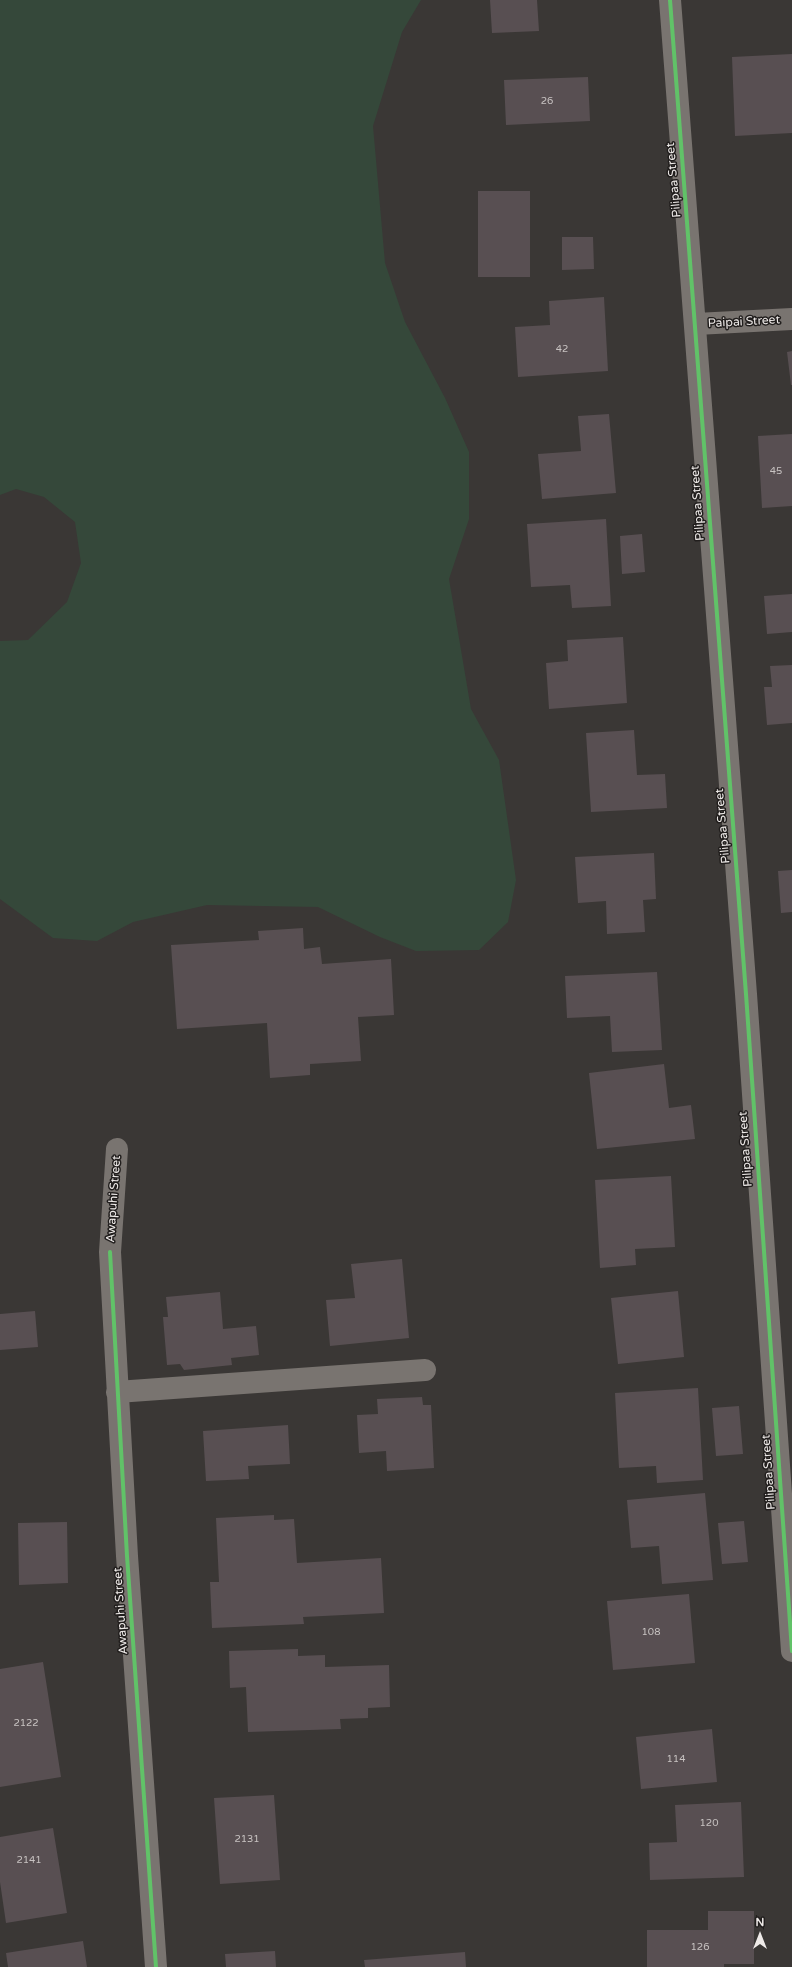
<!DOCTYPE html>
<style>
body{margin:0}
#map{position:relative;width:792px;height:1967px;overflow:hidden;background:#3a3735;font-family:"Varela Round",sans-serif}
canvas{display:block}
.north{position:absolute;left:740px;top:1915px;width:40px;height:40px;-webkit-text-stroke:3px #211e1d;paint-order:stroke;rotate:0deg;font-size:11px;font-weight:700;line-height:16px;text-align:center;color:#eeeae8}
.north::after{content:'';display:block;margin:auto;width:14px;height:18px;background:#eeeae8;clip-path:polygon(50% 0,100% 100%,50% 72%,0 100%)}
</style>
<div id="map">
<canvas width="792" height="1967"></canvas>
<div class="north">N</div>
</div>
<script>
const context = document.querySelector('canvas').getContext('2d');
context.lineJoin = 'round';
function paint(path, color) { context.fillStyle = color; context.fill(path, 'evenodd'); }
const shape = rows => new Path2D(rows.map(r => 'M' + r).join(''));
function strokePath(path, color, width, dash) { context.strokeStyle = color; context.lineWidth = width; context.lineCap = dash ? 'butt' : 'round'; context.setLineDash(dash || []); context.stroke(path); }
function label(font, color, halo, rows, align = 'center') {
  context.font = font + ' "Varela Round",sans-serif'; context.lineWidth = 3; context.setLineDash([]); context.textBaseline = 'middle'; context.strokeStyle = halo; context.fillStyle = color; for (const [text, x, y, turn = 0] of rows) {
    context.save(); context.translate(x, y); context.rotate((+turn || 0) * Math.PI / 180); context.textAlign = isNaN(turn) ? turn : align; if (halo) context.strokeText(text, 0, 0); context.fillText(text, 0, 0); context.restore();
  }
}
paint(shape([
 [421,0,402,32,373,126,385,263,405,322,445,398,469,452,469,519,449,579,471,709,499,760,516,880,508,922,479,950,416,951,380,937,318,907,207,905,133,922,97,941,53,938,0,899,0,641,28,640,67,602,81,563,75,522,44,497,16,489,0,495,0,0]
]), '#35483a');
paint(shape([
 [490,0,537,0,539,31,492,33],
 [792,54,792,133,735,136,732,57],
 [588,77,590,121,506,125,504,80],
 [478,191,530,191,530,277,478,277],
 [562,237,593,237,594,269,562,270],
 [604,297,608,371,518,377,515,327,550,325,549,301],
 [792,351,792,385,791,385,787,352],
 [609,414,616,493,542,499,538,454,581,451,578,416],
 [792,434,792,506,762,508,758,436],
 [606,519,611,606,572,608,570,585,531,587,527,524],
 [642,534,645,572,622,574,620,536],
 [792,594,792,632,767,634,764,596],
 [623,637,627,703,549,709,546,663,568,661,567,640],
 [792,665,792,723,767,725,764,687,772,687,770,666],
 [634,730,637,775,665,774,667,808,591,812,586,733],
 [654,853,656,899,643,900,645,932,607,934,606,901,578,903,575,857],
 [792,870,792,912,781,913,778,871],
 [303,928,304,949,320,947,322,964,391,959,394,1015,358,1017,361,1061,310,1064,310,1075,270,1078,267,1023,177,1029,171,945,259,940,258,931],
 [657,972,662,1050,612,1052,610,1016,567,1018,565,976],
 [664,1064,669,1108,691,1105,695,1139,597,1149,589,1073],
 [671,1176,675,1247,635,1249,636,1265,600,1268,595,1180],
 [402,1259,409,1338,330,1346,326,1300,355,1298,351,1264],
 [678,1291,684,1357,618,1364,611,1298],
 [220,1292,223,1329,256,1326,259,1355,231,1358,232,1365,184,1370,180,1364,167,1365,163,1317,168,1317,166,1297],
 [35,1311,38,1347,0,1350,0,1314],
 [698,1388,703,1480,657,1483,656,1466,619,1468,615,1393],
 [422,1397,423,1405,431,1405,434,1468,387,1471,386,1451,359,1453,357,1415,378,1414,377,1399],
 [739,1406,743,1454,716,1456,712,1408],
 [288,1425,290,1464,248,1466,249,1479,206,1481,203,1431],
 [705,1493,713,1580,662,1584,659,1546,631,1548,627,1500],
 [274,1515,274,1520,294,1519,297,1563,381,1558,384,1613,303,1617,304,1624,212,1628,210,1582,219,1582,216,1518],
 [744,1521,748,1562,722,1564,718,1523],
 [67,1522,68,1583,19,1585,18,1523],
 [689,1594,695,1663,613,1670,607,1601],
 [298,1649,298,1656,325,1655,325,1667,389,1665,390,1707,368,1708,368,1718,340,1719,341,1729,248,1732,246,1687,230,1688,229,1651],
 [43,1662,61,1777,0,1787,0,1669],
 [712,1729,717,1782,641,1789,636,1737],
 [274,1795,280,1880,220,1884,214,1798],
 [741,1802,744,1877,650,1880,649,1843,677,1842,675,1805],
 [53,1828,67,1913,6,1923,0,1882,0,1837],
 [708,1911,754,1911,754,1964,724,1964,724,1967,647,1967,647,1930,708,1930],
 [83,1941,87,1967,8,1967,6,1953],
 [275,1951,276,1967,226,1967,225,1954],
 [465,1952,466,1967,365,1967,364,1960]
]), '#584f52');
strokePath(shape([
 [670,0,746,994,792,1651],
 [696,324,792,319],
 [117,1149,110,1252,127,1556,156,1967],
 [117,1392,425,1370]
]), '#797470', 22);
strokePath(shape([
 [670,0,746,994,792,1651],
 [110,1252,127,1556,156,1967]
]), '#61c268', 4);
label('10px', '#c8c3c2', null, [
 ["26",547,101],
 ["42",562,349],
 ["45",776,471],
 ["108",651,1632],
 ["2122",26,1723],
 ["114",676,1759],
 ["120",709,1823],
 ["2131",247,1839],
 ["2141",29,1860],
 ["126",700,1947]
]);
label('12px', '#eeeae8', '#211e1d', [
 ["Pilipaa Street",674,180,-95],
 ["Paipai Street",744,322,-3],
 ["Pilipaa Street",698,503,-94],
 ["Pilipaa Street",723,826,-95],
 ["Pilipaa Street",746,1149,-94],
 ["Awapuhi Street",114,1199,-86],
 ["Pilipaa Street",769,1472,-94],
 ["Awapuhi Street",121,1611,-94]
]);
</script>
